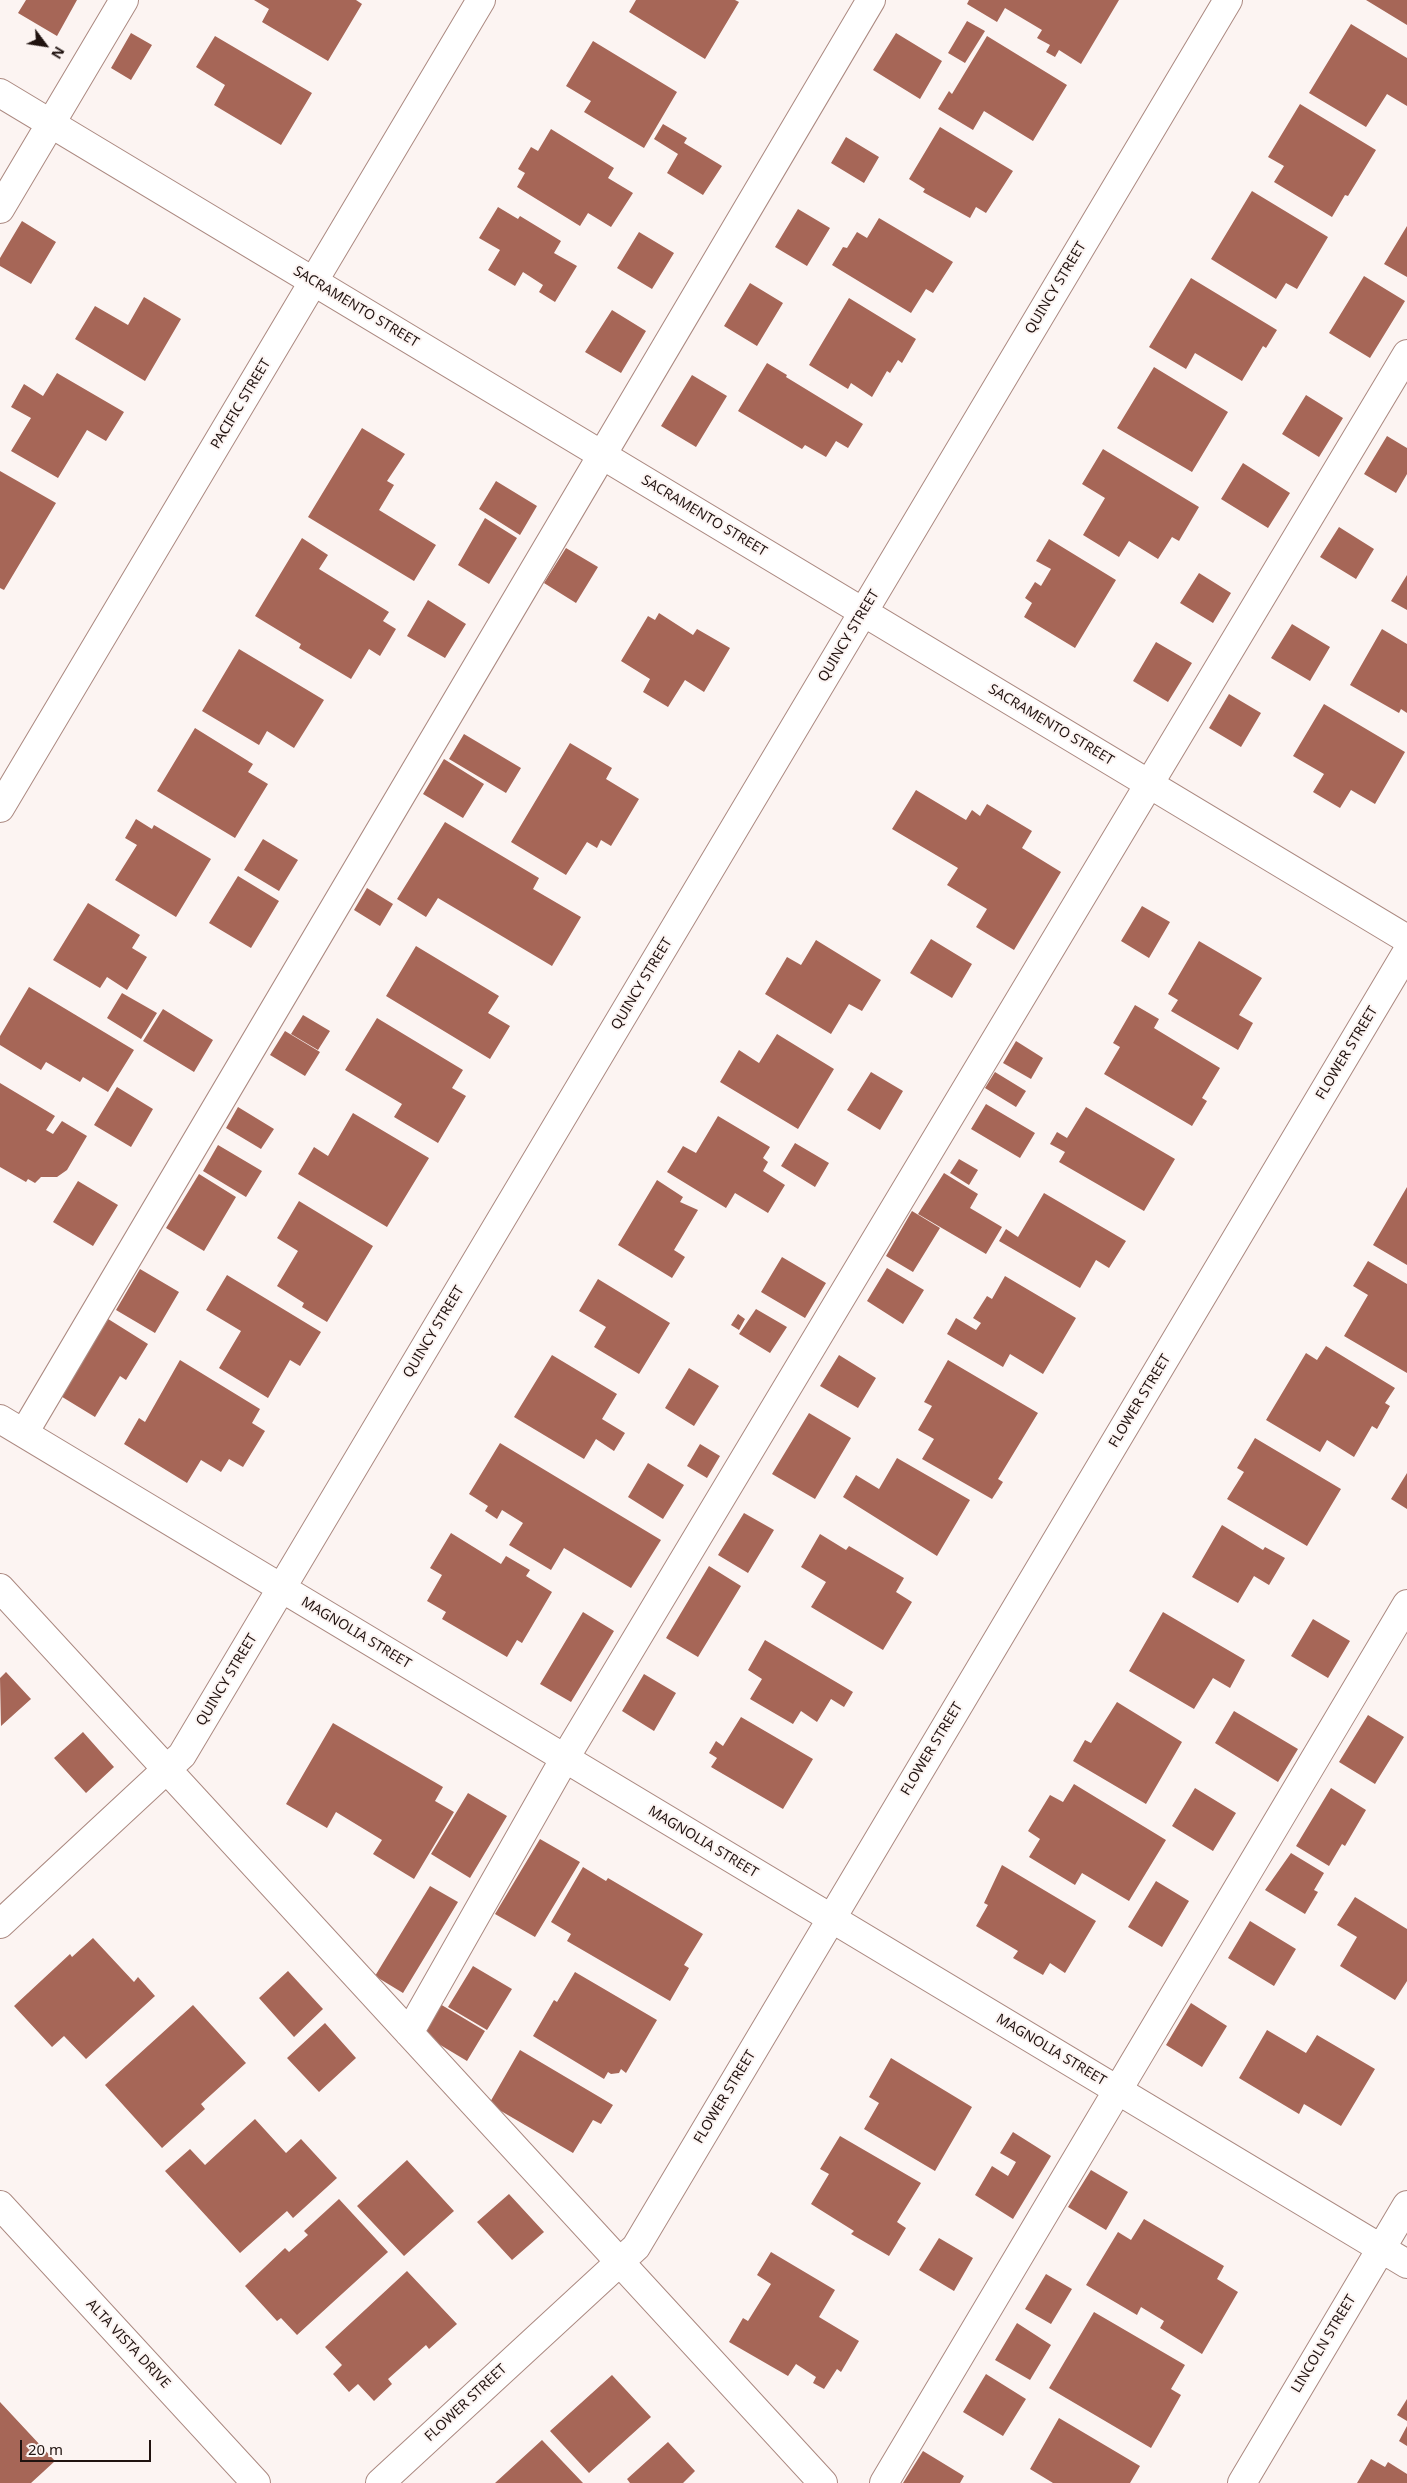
<!DOCTYPE html>
<style>
body{margin:0}
#map{position:relative;width:1407px;height:2483px;overflow:hidden;background:#fcf4f2;font-family:"Noto Sans",sans-serif}
canvas{display:block}
.north{position:absolute;left:20px;top:20px;width:50px;height:50px;-webkit-text-stroke:4px #fcf4f2;paint-order:stroke;rotate:121deg;font-size:14px;font-weight:700;line-height:20px;text-align:center;color:#201310}
.north::after{content:'';display:block;margin:auto;width:18px;height:22px;background:#201310;clip-path:polygon(50% 0,100% 100%,50% 72%,0 100%)}
.scale{position:absolute;left:20px;top:2440px;width:131px;height:22px;box-sizing:border-box;border:2px solid #201310;border-top:0;padding-left:6px;font-size:15px;line-height:18px;white-space:nowrap;color:#201310;-webkit-text-stroke:4px #fcf4f2;paint-order:stroke}
</style>
<div id="map">
<canvas width="1407" height="2483"></canvas>
<div class="north">N</div>
<div class="scale">20 m</div>
</div>
<script>
const context = document.querySelector('canvas').getContext('2d');
context.lineJoin = 'round';
function paint(path, color) { context.fillStyle = color; context.fill(path, 'evenodd'); }
const shape = rows => new Path2D(rows.map(r => 'M' + r).join(''));
function strokePath(path, color, width, dash) { context.strokeStyle = color; context.lineWidth = width; context.lineCap = dash ? 'butt' : 'round'; context.setLineDash(dash || []); context.stroke(path); }
function label(font, color, halo, rows, align = 'center') {
  context.font = font + ' "Noto Sans",sans-serif'; context.lineWidth = 4; context.setLineDash([]); context.textBaseline = 'middle'; context.strokeStyle = halo; context.fillStyle = color; for (const [text, x, y, turn = 0] of rows) {
    context.save(); context.translate(x, y); context.rotate((+turn || 0) * Math.PI / 180); context.textAlign = isNaN(turn) ? turn : align; if (halo) context.strokeText(text, 0, 0); context.fillText(text, 0, 0); context.restore();
  }
}
paint(shape([
 [26,0,77,0,57,36,18,13],
 [254,0,356,0,362,4,328,61,262,22,269,9],
 [636,0,735,0,739,2,705,59,629,12],
 [969,0,1119,0,1081,64,1059,50,1055,57,1046,52,1050,45,1037,38,1042,30,1005,8,997,22,967,4],
 [1366,0,1407,0,1407,25],
 [967,21,985,31,965,63,948,53],
 [1351,24,1407,58,1407,106,1387,94,1366,127,1309,93],
 [131,33,152,45,131,80,111,68],
 [896,33,942,61,920,99,873,70],
 [215,36,312,93,281,145,214,105,225,85,196,67],
 [987,36,1067,85,1033,141,984,111,973,130,938,109,949,91,952,94],
 [593,41,677,92,644,148,584,112,591,101,566,86],
 [1300,104,1376,150,1348,196,1345,195,1332,217,1274,182,1284,166,1268,157],
 [663,124,687,138,684,143,722,166,703,195,667,173,678,154,654,139],
 [940,127,1013,171,986,213,976,207,970,218,923,192,925,189,909,179],
 [551,129,614,168,608,178,633,193,611,227,588,213,580,226,517,187,525,173,518,169,531,147,538,151],
 [846,137,879,157,864,183,831,163],
 [1252,191,1328,237,1297,289,1286,283,1276,299,1211,259],
 [498,207,518,219,520,216,561,241,554,253,577,266,555,302,539,292,543,285,523,272,515,286,488,270,500,250,479,238],
 [798,209,830,228,807,266,775,247],
 [879,218,953,262,933,293,926,289,911,313,832,265,843,247,847,248,857,232,867,238],
 [22,221,56,242,31,284,0,266,0,258],
 [1407,226,1407,277,1384,264],
 [639,232,674,253,652,289,617,268],
 [1364,276,1405,301,1370,358,1329,333],
 [1191,278,1277,330,1266,348,1263,346,1242,381,1195,353,1186,369,1149,347],
 [750,283,783,303,757,346,724,326],
 [144,297,181,319,145,381,75,339,95,306,128,325],
 [849,298,916,339,902,363,898,360,890,373,887,371,872,397,851,383,848,389,809,365],
 [612,310,646,331,621,373,585,352],
 [767,363,787,375,786,377,863,424,848,448,836,441,826,457,805,445,802,449,738,411],
 [1154,367,1228,412,1192,472,1117,428],
 [57,373,124,412,106,441,87,430,58,478,11,451,31,418,11,407,24,384,43,396],
 [692,375,727,396,696,447,661,426],
 [1306,395,1343,418,1319,457,1282,434],
 [362,428,405,454,387,481,394,485,379,510,436,545,414,581,308,517],
 [1387,436,1407,448,1407,474,1396,493,1364,474],
 [1103,449,1199,507,1179,541,1172,537,1158,559,1129,541,1119,557,1083,535,1105,498,1082,484],
 [1243,463,1290,493,1268,528,1221,499],
 [0,471,56,503,4,590,0,588],
 [496,481,537,506,520,535,479,509],
 [485,518,517,538,489,584,458,565],
 [1339,527,1374,549,1356,579,1320,557],
 [302,538,328,555,319,569,389,612,383,621,396,629,380,656,369,649,351,679,299,648,301,644,255,616],
 [1049,539,1116,580,1075,648,1024,617,1032,603,1025,598,1035,582,1041,586,1051,569,1036,561],
 [566,548,598,567,576,603,544,583],
 [1199,573,1231,593,1213,623,1180,603],
 [1407,575,1407,610,1391,601],
 [428,600,466,624,445,658,407,636],
 [659,613,693,635,697,629,730,648,704,692,685,680,668,707,643,692,650,679,621,661,648,616,655,620],
 [1292,624,1330,647,1310,681,1271,658],
 [1382,629,1407,644,1407,713,1401,709,1399,713,1350,685],
 [1156,642,1192,663,1168,702,1133,681],
 [239,649,324,700,294,748,267,731,259,745,202,711],
 [1229,694,1261,713,1241,747,1209,728],
 [1324,704,1405,752,1375,804,1351,790,1340,808,1313,792,1324,774,1293,756],
 [195,728,253,764,248,772,268,784,235,838,157,791],
 [464,734,521,768,506,793,449,759],
 [570,743,612,768,606,779,639,799,611,846,601,840,597,848,587,842,566,875,511,842],
 [444,759,484,784,463,818,423,794],
 [916,790,966,820,972,810,980,816,987,804,1032,831,1022,848,1061,872,1014,950,976,927,987,909,947,885,958,868,892,829],
 [136,819,152,829,154,825,211,859,176,917,115,880,137,845,125,838],
 [445,822,539,878,533,889,581,917,552,966,438,898,426,917,397,899],
 [263,839,298,860,279,891,244,870],
 [238,876,279,901,251,948,209,923],
 [367,888,393,904,380,926,354,910],
 [88,903,140,935,132,948,147,957,127,990,107,977,100,988,53,960],
 [1142,906,1170,922,1149,958,1121,941],
 [931,939,972,964,952,998,910,973],
 [816,940,881,980,862,1011,849,1004,831,1034,765,994,787,957,801,965],
 [1199,941,1262,978,1239,1015,1253,1023,1238,1050,1171,1011,1178,1000,1168,994],
 [416,946,499,996,488,1013,510,1026,490,1059,386,996],
 [29,987,134,1050,108,1092,83,1077,80,1082,46,1062,41,1070,0,1045,0,1036],
 [122,993,157,1013,141,1039,107,1018],
 [1135,1005,1159,1019,1154,1028,1220,1068,1202,1098,1207,1101,1192,1126,1104,1074,1120,1047,1113,1043],
 [163,1009,213,1040,194,1072,143,1041],
 [303,1015,330,1031,318,1050,291,1034],
 [377,1018,463,1070,452,1088,466,1096,438,1143,394,1117,402,1104,345,1070],
 [285,1031,320,1052,305,1076,270,1055],
 [777,1034,834,1069,798,1129,720,1082,739,1050,759,1063],
 [1016,1041,1043,1058,1031,1079,1003,1063],
 [871,1072,903,1091,880,1130,847,1110],
 [995,1072,1026,1091,1016,1107,985,1088],
 [0,1083,55,1116,46,1130,53,1134,62,1121,87,1136,67,1170,57,1177,41,1177,35,1183,28,1179,26,1182,0,1167],
 [117,1087,153,1109,131,1147,94,1125],
 [986,1104,1035,1133,1020,1158,971,1129],
 [238,1107,274,1129,261,1149,226,1128],
 [1086,1107,1175,1159,1144,1211,1059,1162,1065,1152,1050,1144,1057,1132,1067,1138],
 [353,1113,429,1158,387,1227,298,1174,314,1147,328,1156],
 [718,1116,770,1147,763,1158,768,1162,763,1171,785,1185,768,1213,735,1193,726,1208,667,1172,683,1146,696,1153],
 [795,1143,829,1163,815,1187,781,1166],
 [218,1145,262,1171,246,1197,203,1171],
 [959,1159,978,1170,969,1185,950,1173],
 [944,1173,978,1194,970,1208,1002,1227,986,1254,918,1214],
 [199,1174,236,1197,204,1251,166,1228],
 [657,1180,683,1197,680,1202,698,1210,674,1250,685,1257,672,1278,618,1245],
 [78,1181,118,1205,93,1246,53,1222],
 [1407,1187,1407,1265,1373,1245],
 [1044,1193,1126,1241,1109,1268,1096,1260,1080,1288,999,1241,1006,1229,1018,1237],
 [299,1201,373,1246,327,1322,302,1307,304,1303,277,1286,298,1251,277,1238],
 [912,1211,940,1228,913,1272,886,1256],
 [782,1257,826,1283,805,1318,761,1292],
 [1368,1261,1407,1284,1407,1373,1344,1336,1368,1295,1353,1286],
 [887,1268,924,1290,903,1324,867,1301],
 [140,1269,179,1292,155,1333,116,1310],
 [227,1275,321,1332,300,1366,290,1360,268,1398,219,1368,241,1331,206,1310],
 [1005,1276,1076,1318,1043,1374,1010,1354,1003,1367,947,1334,956,1318,976,1330,981,1323,973,1318,987,1296,992,1299],
 [598,1279,670,1323,639,1374,594,1347,606,1327,579,1311],
 [756,1309,787,1327,770,1353,739,1334],
 [738,1314,745,1319,739,1330,731,1325],
 [105,1317,148,1344,126,1380,120,1376,95,1417,59,1395],
 [1326,1346,1395,1388,1385,1403,1390,1406,1377,1429,1372,1426,1354,1457,1327,1440,1320,1452,1266,1420,1306,1353,1317,1360],
 [552,1355,617,1394,602,1419,625,1433,614,1451,596,1439,584,1459,514,1417],
 [839,1355,876,1378,858,1408,820,1386],
 [180,1360,260,1409,252,1423,265,1431,243,1467,229,1459,221,1472,201,1460,187,1483,124,1444,139,1418,145,1422],
 [948,1360,1038,1413,998,1479,1003,1482,992,1499,922,1459,934,1439,918,1430,932,1406,924,1402],
 [689,1368,719,1386,694,1426,665,1408],
 [809,1413,851,1438,815,1499,772,1474],
 [1255,1438,1341,1489,1307,1546,1227,1499,1244,1472,1237,1468],
 [500,1443,661,1540,631,1588,564,1548,551,1570,509,1545,523,1523,502,1510,497,1519,485,1511,488,1506,469,1494],
 [700,1444,720,1456,707,1478,687,1466],
 [897,1458,970,1500,937,1556,843,1497,856,1475,879,1489],
 [648,1463,684,1485,663,1519,628,1497],
 [1407,1473,1407,1509,1391,1499],
 [744,1513,774,1530,748,1573,718,1555],
 [1222,1525,1263,1550,1265,1547,1285,1558,1269,1585,1254,1576,1238,1603,1192,1577],
 [451,1533,501,1564,506,1556,530,1570,526,1576,552,1592,522,1643,517,1640,507,1657,442,1619,446,1612,427,1601,442,1575,430,1568],
 [820,1534,846,1550,849,1546,904,1578,896,1592,912,1602,883,1650,811,1607,826,1582,801,1567],
 [709,1566,741,1586,698,1657,666,1638],
 [583,1612,614,1631,571,1702,540,1684],
 [1163,1612,1245,1660,1230,1688,1213,1678,1194,1709,1129,1671],
 [1313,1619,1350,1641,1328,1678,1291,1656],
 [765,1640,853,1692,844,1707,831,1699,817,1722,801,1711,793,1724,750,1699,762,1679,748,1670],
 [6,1672,31,1699,1,1726,0,1678],
 [644,1674,676,1693,654,1731,622,1711],
 [1117,1702,1182,1742,1146,1804,1073,1761,1085,1740,1091,1743],
 [1234,1711,1298,1749,1278,1782,1215,1743],
 [1368,1715,1404,1737,1375,1784,1339,1762],
 [741,1717,813,1759,783,1809,711,1767,717,1758,709,1753,716,1741,723,1746],
 [333,1723,443,1787,435,1801,454,1812,414,1879,373,1854,382,1840,336,1812,327,1828,286,1804],
 [83,1732,114,1767,86,1793,54,1758],
 [1074,1784,1166,1840,1129,1901,1082,1873,1075,1885,1029,1857,1040,1839,1028,1831,1050,1795,1063,1802],
 [1195,1788,1236,1813,1213,1851,1172,1826],
 [1331,1788,1366,1810,1345,1846,1342,1844,1329,1866,1296,1846],
 [468,1793,507,1816,470,1878,431,1854],
 [540,1839,580,1862,535,1937,495,1914],
 [1291,1853,1324,1873,1314,1890,1318,1892,1305,1914,1265,1890],
 [1002,1865,1096,1921,1065,1973,1050,1963,1043,1975,1013,1958,1018,1951,976,1926,988,1905,984,1903],
 [583,1867,606,1881,608,1878,703,1934,684,1965,689,1968,670,2001,567,1941,571,1934,551,1922],
 [1156,1881,1189,1901,1162,1947,1128,1927],
 [430,1886,458,1902,403,1993,375,1976],
 [1355,1897,1407,1929,1407,1981,1395,2000,1340,1966,1357,1937,1337,1925],
 [1250,1921,1296,1949,1274,1986,1228,1958],
 [93,1938,134,1982,138,1977,155,1996,86,2059,64,2036,52,2047,14,2006,70,1954,72,1957],
 [473,1966,512,1989,487,2030,448,2007],
 [288,1971,323,2009,294,2037,259,1998],
 [575,1972,657,2020,626,2073,621,2069,619,2073,611,2074,608,2072,604,2079,533,2036,554,2000,557,2002],
 [1191,2003,1227,2026,1202,2067,1166,2045],
 [440,2004,485,2031,467,2061,422,2034],
 [193,2005,246,2063,201,2104,205,2109,162,2148,105,2085],
 [325,2023,356,2058,319,2092,287,2058],
 [1267,2030,1306,2053,1317,2035,1375,2069,1341,2126,1304,2104,1299,2114,1239,2078],
 [520,2050,613,2105,601,2124,593,2120,573,2153,489,2104],
 [891,2058,972,2107,935,2171,864,2129,879,2103,869,2097],
 [255,2119,286,2153,301,2139,337,2178,293,2218,287,2211,240,2253,165,2171,190,2149,205,2165],
 [1013,2132,1051,2156,1013,2219,975,2195,992,2166,1008,2176,1016,2162,1000,2153],
 [840,2136,921,2183,897,2222,906,2228,889,2256,851,2234,854,2231,811,2204,829,2174,820,2169],
 [407,2160,454,2211,404,2256,357,2206],
 [1091,2170,1128,2192,1106,2230,1068,2207],
 [509,2194,544,2232,512,2260,477,2222],
 [339,2199,388,2252,297,2335,281,2318,277,2321,245,2286,285,2248,289,2252,308,2235,304,2231],
 [1144,2219,1224,2266,1217,2279,1238,2292,1202,2354,1160,2328,1164,2321,1141,2307,1137,2315,1086,2285,1118,2232,1131,2240],
 [939,2238,973,2258,954,2291,919,2270],
 [771,2252,835,2290,819,2317,859,2341,841,2372,837,2369,824,2389,813,2383,816,2377,796,2364,788,2376,729,2342,743,2318,748,2321,771,2284,757,2275],
 [407,2271,457,2324,429,2349,426,2345,388,2379,392,2384,374,2401,358,2384,349,2392,333,2374,342,2365,325,2347],
 [1046,2274,1072,2289,1051,2324,1025,2309],
 [1094,2312,1185,2365,1171,2389,1181,2395,1151,2448,1049,2388],
 [1017,2323,1051,2345,1030,2380,995,2360],
 [986,2374,1026,2399,1003,2436,963,2412],
 [612,2375,651,2417,589,2473,550,2431],
 [1407,2399,1407,2421,1397,2415],
 [0,2402,55,2461,31,2483,0,2483],
 [1059,2418,1140,2466,1130,2483,1053,2483,1030,2469],
 [1407,2426,1407,2446,1399,2441],
 [542,2440,583,2483,495,2483],
 [668,2442,695,2471,683,2483,630,2483,627,2479],
 [923,2451,964,2476,960,2483,903,2483],
 [1371,2459,1385,2467,1388,2462,1407,2474,1407,2483,1357,2483]
]), '#a66657');
const minor = shape([
 [0,93,1407,939],
 [0,209,124,0],
 [0,808,481,0],
 [0,1419,1407,2264],
 [24,1433,871,0],
 [0,1588,823,2483],
 [0,1924,182,1755,1228,0],
 [409,2033,565,1758,1407,354],
 [0,2205,256,2483],
 [380,2483,636,2247,1407,952],
 [884,2483,1407,1604],
 [1242,2483,1407,2205]
]);
strokePath(minor, '#ab8981', 30);
strokePath(minor, '#fff', 28);
label('14px', '#201310', '#fcf4f2', [
 ["QUINCY STREET",1056,288,-59],
 ["SACRAMENTO STREET",356,307,31],
 ["PACIFIC STREET",241,404,-59],
 ["SACRAMENTO STREET",704,516,31],
 ["QUINCY STREET",849,636,-59],
 ["SACRAMENTO STREET",1051,725,31],
 ["QUINCY STREET",642,984,-59],
 ["FLOWER STREET",1347,1053,-59],
 ["QUINCY STREET",434,1332,-59],
 ["FLOWER STREET",1140,1401,-59],
 ["MAGNOLIA STREET",356,1633,31],
 ["QUINCY STREET",227,1680,-59],
 ["FLOWER STREET",932,1749,-59],
 ["MAGNOLIA STREET",703,1842,31],
 ["MAGNOLIA STREET",1051,2050,31],
 ["FLOWER STREET",725,2097,-59],
 ["ALTA VISTA DRIVE",128,2344,47],
 ["LINCOLN STREET",1324,2344,-59],
 ["FLOWER STREET",466,2403,-43]
]);
</script>
